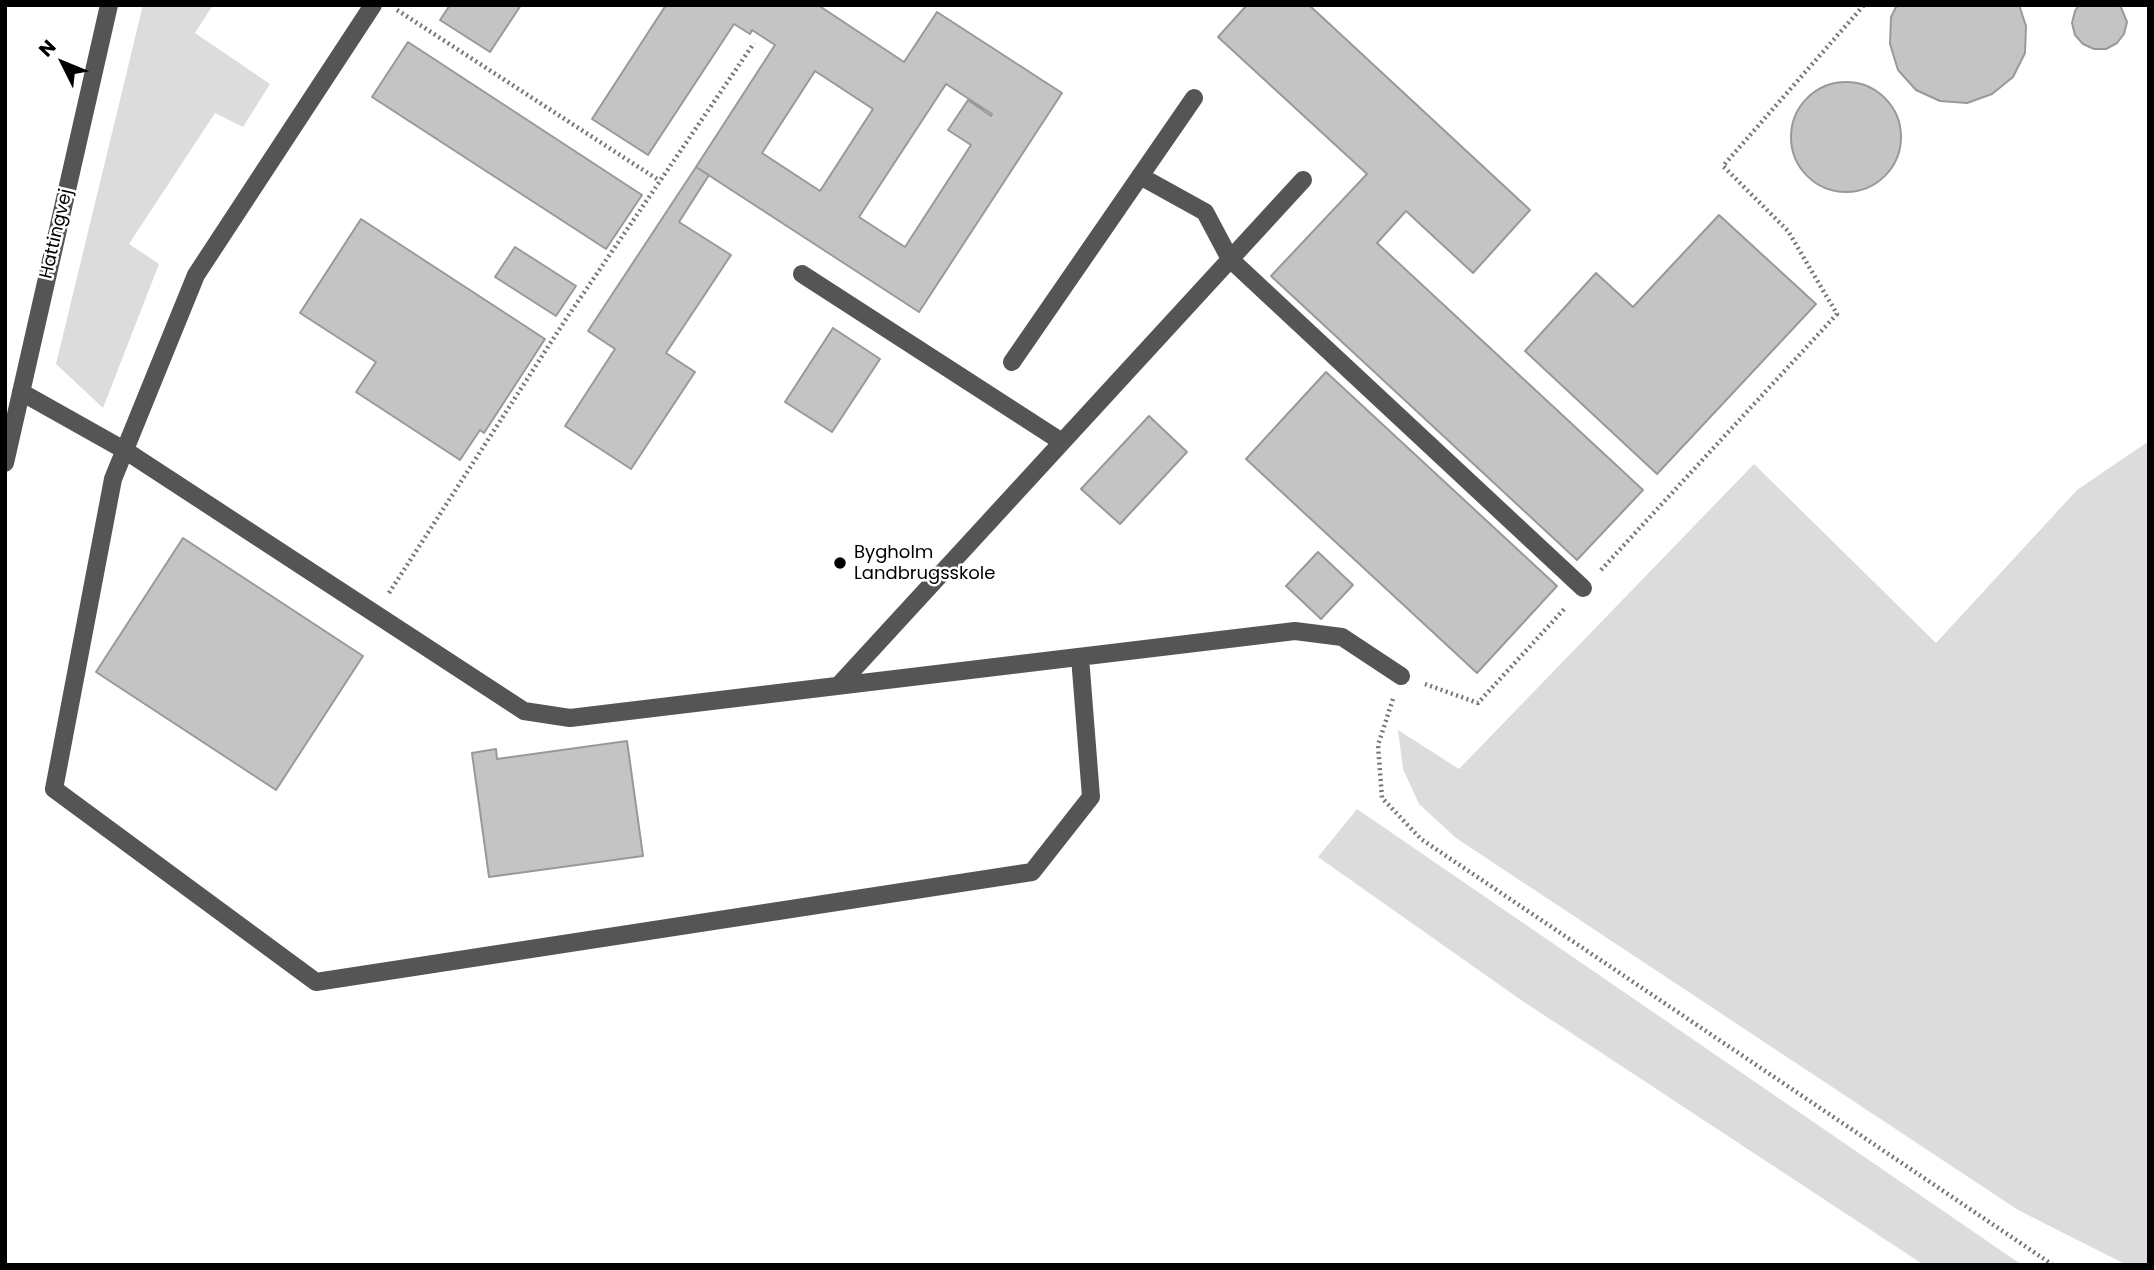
<!DOCTYPE html>
<style>
body{margin:0}
#map{position:relative;width:2154px;height:1270px;overflow:hidden;background:#fff;font-family:Poppins,sans-serif}
canvas{display:block}
.frame{position:absolute;inset:0;border:7px solid #000;pointer-events:none}
.north{position:absolute;left:28px;top:28px;width:70px;height:70px;-webkit-text-stroke:5px #fff;paint-order:stroke;rotate:313deg;font-size:19px;font-weight:700;line-height:28px;text-align:center;color:#000}
.north::after{content:'';display:block;margin:auto;width:24px;height:32px;background:#000;clip-path:polygon(50% 0,100% 100%,50% 72%,0 100%)}
</style>
<div id="map">
<canvas width="2154" height="1270"></canvas>
<div class="frame"></div>
<div class="north">N</div>
</div>
<script>
const context = document.querySelector('canvas').getContext('2d');
context.lineJoin = 'round';
function paint(path, color) { context.fillStyle = color; context.fill(path, 'evenodd'); }
const shape = rows => new Path2D(rows.map(r => 'M' + r).join(''));
function strokePath(path, color, width, dash) { context.strokeStyle = color; context.lineWidth = width; context.lineCap = dash ? 'butt' : 'round'; context.setLineDash(dash || []); context.stroke(path); }
function label(font, color, halo, rows, align = 'center') {
  context.font = font + ' Poppins,sans-serif'; context.lineWidth = 5; context.setLineDash([]); context.textBaseline = 'middle'; context.strokeStyle = halo; context.fillStyle = color; for (const [text, x, y, turn = 0] of rows) {
    context.save(); context.translate(x, y); context.rotate((+turn || 0) * Math.PI / 180); context.textAlign = isNaN(turn) ? turn : align; if (halo) context.strokeText(text, 0, 0); context.fillText(text, 0, 0); context.restore();
  }
}
paint(shape([
 [143,5,213,5,195,33,270,84,243,127,215,113,129,244,159,264,103,408,56,364],
 [2149,441,2149,1265,2127,1265,2018,1210,1456,838,1419,804,1403,769,1398,730,1459,769,1754,464,1936,643,2077,490],
 [1357,809,2022,1265,1924,1265,1521,1000,1318,857]
]), '#dcdcdc');
const building = shape([
 [450,5,521,5,490,52,440,20,450,5],
 [666,5,818,5,904,62,937,12,1062,93,919,312,696,167,775,45,752,30,750,34,734,24,648,155,592,119,666,5],
 [815,71,873,109,820,191,762,153,815,71],
 [946,84,992,114,991,116,968,100,948,130,971,145,905,247,859,217,946,84],
 [1247,5,1309,5,1530,210,1473,273,1406,211,1377,243,1643,490,1577,560,1271,276,1367,174,1218,37,1247,5],
 [1897,5,2019,5,2026,26,2025,53,2013,77,1992,94,1967,103,1940,101,1916,90,1898,70,1890,44,1891,17,1897,5],
 [2079,5,2120,5,2127,22,2124,34,2117,43,2106,49,2094,49,2083,44,2075,35,2072,23,2075,11,2079,5],
 [408,42,642,195,606,249,372,97,408,42],
 '1791 137a55 55 0 1 1 110 0a55 55 0 1 1-110 0Z',
 [696,167,709,175,679,222,731,255,666,353,695,372,631,469,565,426,615,349,588,331,696,167],
 [1719,215,1816,304,1657,474,1525,351,1596,273,1633,307,1719,215],
 [361,219,545,339,484,433,480,430,460,460,356,392,376,362,300,313,361,219],
 [515,247,576,286,556,316,495,277,515,247],
 [833,328,880,359,832,432,785,402,833,328],
 [1326,372,1557,586,1477,673,1246,459,1326,372],
 [1149,416,1187,452,1120,524,1081,489,1149,416],
 [183,538,363,656,276,790,96,672,183,538],
 [1318,552,1353,585,1321,619,1286,586,1318,552],
 [627,741,643,856,489,877,472,753,496,749,497,759,627,741]
]);
paint(building, '#c4c4c4');
strokePath(building, '#999', 2);
strokePath(shape([
 [397,10,660,181],
 [1601,570,1837,314,1788,231,1723,166,1864,5],
 [389,593,566,319,754,43],
 [1425,684,1478,703,1566,607],
 [1393,699,1378,745,1382,798,1421,839,2053,1265]
]), '#777', 4.5, [2, 3.5]);
strokePath(shape([
 [373,5,196,275,113,479,54,789,316,982,1032,872,1091,797,1080,657],
 [1140,176,1205,212,1230,259,1583,588],
 [802,274,1062,442],
 [1012,362,1194,98],
 [21,392,126,451,524,711,570,718,1295,631,1342,637,1401,676],
 [5,463,109,5],
 [838,686,1303,180]
]), '#555', 18);
for (const [x, y, r, color] of [
 [840,563,7,"#000"]
]) { const dot = new Path2D(); dot.arc(x, y, r, 0, 2 * Math.PI); context.fillStyle = color; context.fill(dot); strokePath(dot, '#fff', 2.5); }
label('18px', '#000', '#fff', [
 ["Hattingvej",57,234,-77]
]);
label('18px', '#000', '#fff', [
 ["Bygholm",854,553],
 ["Landbrugsskole",854,574]
], 'left');
</script>
